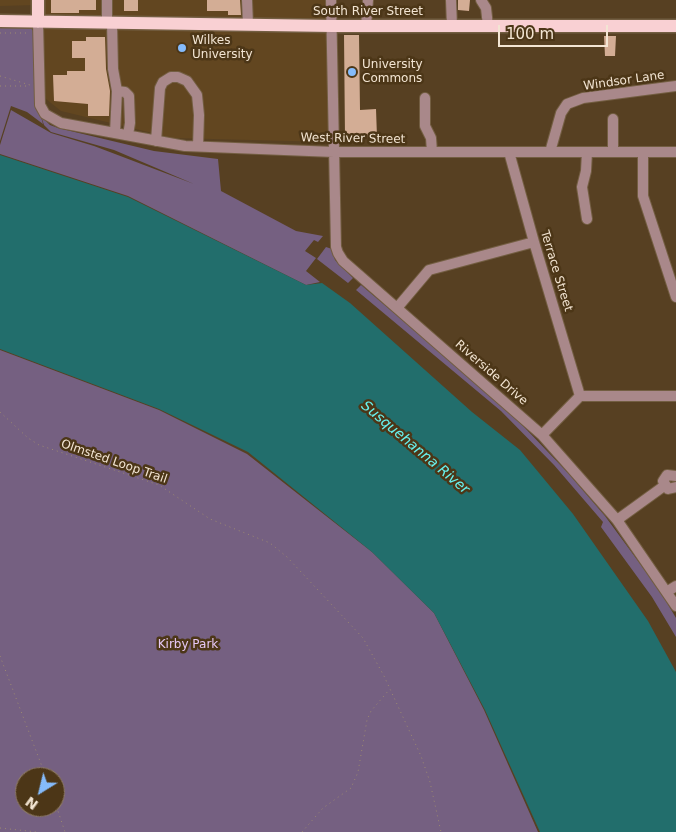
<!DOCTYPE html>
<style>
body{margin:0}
#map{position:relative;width:676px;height:832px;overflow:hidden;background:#574022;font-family:"DejaVu Sans",sans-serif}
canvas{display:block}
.north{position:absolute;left:15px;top:767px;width:50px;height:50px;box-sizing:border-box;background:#4c3617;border:1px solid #8f7c62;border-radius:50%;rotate:216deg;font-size:14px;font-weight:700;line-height:20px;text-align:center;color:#f3e5d3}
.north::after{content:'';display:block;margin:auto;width:18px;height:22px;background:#85bbfb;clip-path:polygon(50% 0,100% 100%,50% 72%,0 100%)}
.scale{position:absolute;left:498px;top:25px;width:110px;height:22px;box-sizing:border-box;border:2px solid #f3e5d3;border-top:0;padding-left:6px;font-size:15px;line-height:18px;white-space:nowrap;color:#f3e5d3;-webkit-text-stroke:4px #4c3617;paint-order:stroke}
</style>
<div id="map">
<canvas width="676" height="832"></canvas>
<div class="north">N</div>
<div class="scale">100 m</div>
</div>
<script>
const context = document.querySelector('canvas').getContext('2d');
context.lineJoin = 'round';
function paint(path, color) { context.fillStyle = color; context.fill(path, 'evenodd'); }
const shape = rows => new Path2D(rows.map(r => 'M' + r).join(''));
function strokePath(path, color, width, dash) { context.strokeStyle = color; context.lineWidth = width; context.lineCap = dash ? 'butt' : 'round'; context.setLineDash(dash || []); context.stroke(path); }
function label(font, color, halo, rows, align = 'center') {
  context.font = font + ' "DejaVu Sans",sans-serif'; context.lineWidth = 5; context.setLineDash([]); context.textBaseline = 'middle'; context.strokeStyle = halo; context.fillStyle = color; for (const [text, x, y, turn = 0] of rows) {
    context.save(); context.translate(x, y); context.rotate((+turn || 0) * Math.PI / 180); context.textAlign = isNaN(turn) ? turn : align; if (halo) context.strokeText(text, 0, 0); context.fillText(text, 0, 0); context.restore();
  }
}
paint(shape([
 [0,0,327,0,329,142,173,138,61,111,36,91,37,5,0,6]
]), '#624620');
paint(shape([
 [0,27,30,27,34,32,35,96,43,124,27,112,11,106,0,141],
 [11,110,51,133,94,146,194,184,114,150,51,132,44,125,41,116,50,125,58,128,154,151,218,159,221,191,296,231,323,236,318,242,314,240,305,251,316,258,306,271,320,282,306,285,128,196,0,154,0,145],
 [326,247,332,249,335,260,353,278,348,283,317,259],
 [361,285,505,407,568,473,605,516,660,591,676,618,676,637,652,597,601,527,603,522,554,465,501,411,356,290],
 [0,350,159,410,247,454,372,552,434,613,484,710,538,832,0,832],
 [25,777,55,777,55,807,25,807]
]), '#756081');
paint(shape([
 [0,155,128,197,306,285,322,283,350,303,472,412,520,450,573,514,648,621,676,672,676,832,540,832,485,710,434,613,372,552,248,452,159,409,0,349]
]), '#226e6c');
paint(shape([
 [51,0,96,0,96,10,79,10,79,13,51,13],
 [124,0,138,0,138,11,124,11],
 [207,0,240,0,241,15,228,15,228,11,207,11],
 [458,0,470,0,469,11,458,10],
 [344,35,359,35,360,110,376,109,377,137,345,138],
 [604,36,616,36,615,56,605,56],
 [86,37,105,37,106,69,110,91,109,116,88,116,88,104,54,101,53,75,67,75,67,71,85,71,85,58,72,58,72,41,86,41]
]), '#d3ad95');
const minor = shape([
 [247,0,248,24],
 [331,0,336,247,338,253,343,261,542,435,617,520,676,606],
 [451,0,452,26],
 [481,0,486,8,488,26],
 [38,22,40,105,45,114,61,123,185,146,334,152,676,152],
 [107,23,107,0],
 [112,23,113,69,117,91,115,133],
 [366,26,368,0],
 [117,91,125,92,129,96,130,123,128,135],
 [425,98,425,126,431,138,432,152],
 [156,141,160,88,163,82,171,77,178,77,187,81,197,95,199,115,198,146],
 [509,152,534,242,580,396],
 [550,152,561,113,567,104,583,98,676,86],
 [587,152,586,171,582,187,587,219],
 [613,152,613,119],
 [643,152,643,196,676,297],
 [397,308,429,270,534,242],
 [542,435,580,396,676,396],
 [676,476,667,475,663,481,668,489,676,487],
 [617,520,664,486],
 [668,591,676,586]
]);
const major = shape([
 [38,0,38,22],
 [0,21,332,26,676,26]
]);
strokePath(minor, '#735e42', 12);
strokePath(major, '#735e42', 15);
strokePath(shape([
 [0,33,29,33],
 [0,76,30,85],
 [0,86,29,86],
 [0,412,28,438,39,445,159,485,210,519,270,543,287,557,363,638,384,676,421,756,430,782,441,832],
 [0,656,46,777],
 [55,802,65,832],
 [0,828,37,832],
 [302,832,323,808,351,788,358,772,367,720,371,711,389,690]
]), '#9d8a71', 1, [1, 4]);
strokePath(minor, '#a9888a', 10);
strokePath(major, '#f9d0d3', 12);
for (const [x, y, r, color] of [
 [182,48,5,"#85bbfb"],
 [352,72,5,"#85bbfb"]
]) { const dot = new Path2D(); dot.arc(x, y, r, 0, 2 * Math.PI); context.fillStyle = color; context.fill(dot); strokePath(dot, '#4c3617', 2); }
label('12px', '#f3e5d3', '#4c3617', [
 ["South River Street",368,12],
 ["Windsor Lane",624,81,-8],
 ["West River Street",353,139,1],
 ["Terrace Street",556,271,73],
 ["Riverside Drive",491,373,41],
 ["Olmsted Loop Trail",114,462,19]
]);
label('12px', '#f3e5d3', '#4c3617', [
 ["Wilkes",192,41],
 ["University",192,55],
 ["University",362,65],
 ["Commons",362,79]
], 'left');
label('12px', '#e5c7f6', '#4c3617', [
 ["Kirby Park",188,645]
]);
label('italic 14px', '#67f2ef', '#4c3617', [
 ["Susquehanna River",415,448,40]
]);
</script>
